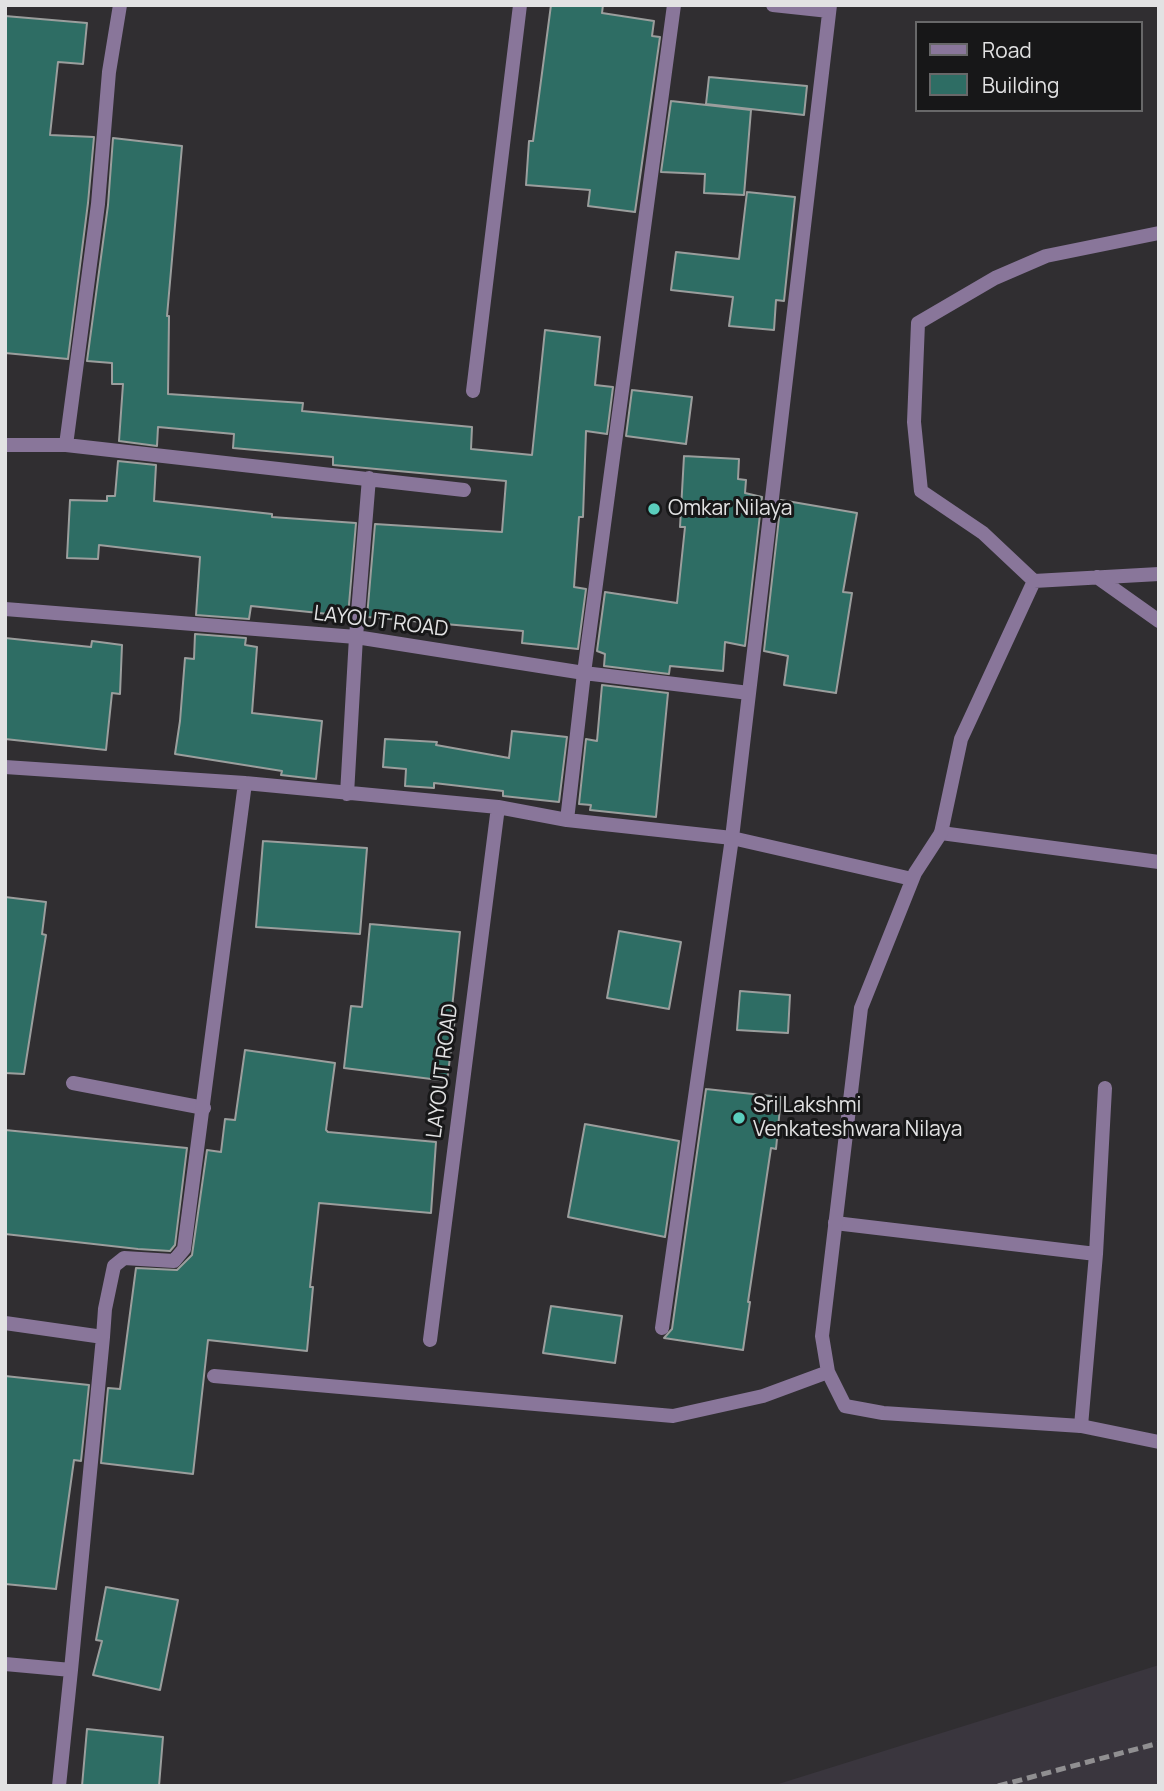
<!DOCTYPE html>
<style>
body{margin:0}
#map{position:relative;width:1164px;height:1791px;overflow:hidden;background:#302e31;font-family:Manrope,sans-serif}
canvas{display:block}
.frame{position:absolute;inset:0;border:7px solid #e2e2e3;pointer-events:none}
.legend{position:absolute;left:915px;top:21px;width:228px;height:91px;box-sizing:border-box;background:#171718;border:2px solid #686869;margin:0;padding:9px 12px;list-style:none;font-size:21px;color:#e2e2e3}
.legend li{display:flex;align-items:center;gap:14px;height:35px}
.legend b{width:35px;border:2px solid #686869}
</style>
<div id="map">
<canvas width="1164" height="1791"></canvas>
<div class="frame"></div>
<ul class="legend">
<li><b style="height:9px;background:#89769a"></b>Road</li>
<li><b style="height:19px;background:#2e6d64"></b>Building</li>
</ul>
</div>
<script>
const context = document.querySelector('canvas').getContext('2d');
context.lineJoin = 'round';
function paint(path, color) { context.fillStyle = color; context.fill(path, 'evenodd'); }
const shape = rows => new Path2D(rows.map(r => 'M' + r).join(''));
function strokePath(path, color, width, dash) { context.strokeStyle = color; context.lineWidth = width; context.lineCap = dash ? 'butt' : 'round'; context.setLineDash(dash || []); context.stroke(path); }
function label(font, color, halo, rows, align = 'center') {
  context.font = font + ' Manrope,sans-serif'; context.lineWidth = 6; context.setLineDash([]); context.textBaseline = 'middle'; context.strokeStyle = halo; context.fillStyle = color; for (const [text, x, y, turn = 0] of rows) {
    context.save(); context.translate(x, y); context.rotate((+turn || 0) * Math.PI / 180); context.textAlign = isNaN(turn) ? turn : align; if (halo) context.strokeText(text, 0, 0); context.fillText(text, 0, 0); context.restore();
  }
}
paint(shape([
 [1159,1665,1159,1786,772,1786]
]), '#3a363e');
const building = shape([
 [551,5,603,5,602,13,654,21,652,36,660,37,635,212,588,206,590,190,526,185,529,141,533,141,551,5],
 [5,16,87,23,83,64,58,62,50,135,94,137,88,203,68,359,5,353,5,16],
 [709,77,807,86,804,115,706,104,709,77],
 [671,101,751,110,744,195,704,193,705,174,661,172,671,101],
 [113,138,182,146,167,316,169,316,168,394,303,403,302,411,472,427,471,449,532,455,545,330,600,337,595,385,613,387,607,434,586,431,583,517,579,517,574,587,586,589,578,649,522,643,523,631,367,617,375,524,502,532,506,481,333,465,333,457,233,448,234,434,158,427,157,446,119,441,123,384,112,384,112,363,87,361,108,205,113,138],
 [747,192,795,197,784,301,776,300,774,330,729,326,733,297,671,290,676,252,739,259,747,192],
 [632,390,692,397,686,444,626,436,632,390],
 [684,456,739,459,738,479,746,480,745,493,762,497,745,646,725,642,723,671,670,666,669,674,604,666,605,654,597,651,605,592,677,603,685,527,680,527,684,456],
 [118,461,156,465,154,501,272,514,272,517,356,523,348,616,251,606,249,619,196,615,200,557,99,545,98,559,67,558,70,500,107,501,107,496,115,496,118,461],
 [781,500,857,513,843,592,852,593,836,693,784,685,788,656,764,651,781,500],
 [195,634,246,638,245,645,257,647,252,713,322,721,316,779,281,775,282,771,175,754,180,721,185,658,194,659,195,634],
 [5,638,91,647,92,641,122,645,120,694,112,693,106,750,5,739,5,638],
 [602,685,668,693,656,817,590,810,591,805,579,804,586,739,597,741,602,685],
 [512,731,567,737,559,802,503,796,503,791,434,783,434,788,405,786,406,769,383,767,385,739,437,742,436,745,509,758,512,731],
 [263,841,367,848,360,934,256,927,263,841],
 [5,897,46,902,42,934,46,935,24,1074,5,1073,5,897],
 [370,924,460,932,451,1018,455,1018,447,1081,344,1068,351,1006,362,1007,370,924],
 [619,931,681,942,669,1009,607,998,619,931],
 [740,991,790,995,788,1033,737,1030,740,991],
 [245,1050,335,1063,326,1130,328,1132,436,1142,431,1213,319,1203,310,1287,313,1287,307,1351,208,1340,193,1474,101,1463,108,1388,120,1389,136,1268,177,1270,192,1255,207,1150,221,1152,225,1119,235,1120,245,1050],
 [706,1089,781,1097,776,1149,771,1148,748,1302,750,1302,743,1350,664,1338,672,1329,706,1089],
 [585,1124,679,1141,665,1237,568,1217,585,1124],
 [5,1130,187,1148,175,1245,170,1251,138,1249,5,1234,5,1130],
 [551,1306,622,1316,615,1363,543,1353,551,1306],
 [5,1376,89,1385,81,1461,74,1460,56,1589,5,1584,5,1376],
 [106,1587,178,1600,160,1690,93,1675,102,1641,96,1640,106,1587],
 [87,1729,163,1737,159,1786,82,1786,87,1729]
]);
paint(building, '#2e6d64');
strokePath(building, '#9b9e9d', 2);
strokePath(shape([
 [941,833,1159,862],
 [73,1083,204,1108],
 [835,1223,1096,1254],
 [1081,1426,1096,1254,1105,1088]
]), '#89769a', 14);
strokePath(shape([
 [773,5,829,11],
 [1159,233,1046,256,995,278,918,323,914,422,921,491,983,533,1034,581,961,739,941,833,915,873,861,1008,822,1336,828,1372,845,1406,883,1413,1081,1426,1159,1442],
 [473,391,520,5],
 [5,445,66,445,464,490],
 [66,445,98,204,109,72,120,5],
 [1097,577,1159,621],
 [1034,581,1159,574],
 [5,609,356,637,584,673,749,693],
 [5,767,245,783,498,807,567,820,732,838,912,879],
 [347,794,356,637,369,478],
 [567,820,584,673,674,5],
 [5,1323,103,1337,105,1309,114,1266,124,1258,174,1261,184,1249,245,783],
 [662,1328,732,838,830,5],
 [430,1340,498,807],
 [214,1376,673,1416,763,1396,828,1372],
 [5,1664,71,1670,103,1337],
 [59,1786,71,1670]
]), '#89769a', 14);
strokePath(shape([
 [998,1786,1159,1743]
]), '#908f91', 5, [10, 5]);
for (const [x, y, r, color] of [
 [654,509,7,"#5acebd"],
 [739,1118,7,"#5acebd"]
]) { const dot = new Path2D(); dot.arc(x, y, r, 0, 2 * Math.PI); context.fillStyle = color; context.fill(dot); strokePath(dot, '#171718', 2.5); }
label('21px', '#e2e2e3', '#171718', [
 ["Omkar Nilaya",668,509],
 ["Sri Lakshmi",753,1106],
 ["Venkateshwara Nilaya",753,1130]
], 'left');
label('21px', '#e2e2e3', '#171718', [
 ["LAYOUT ROAD",381,622,7],
 ["LAYOUT ROAD",443,1071,-83]
]);
</script>
